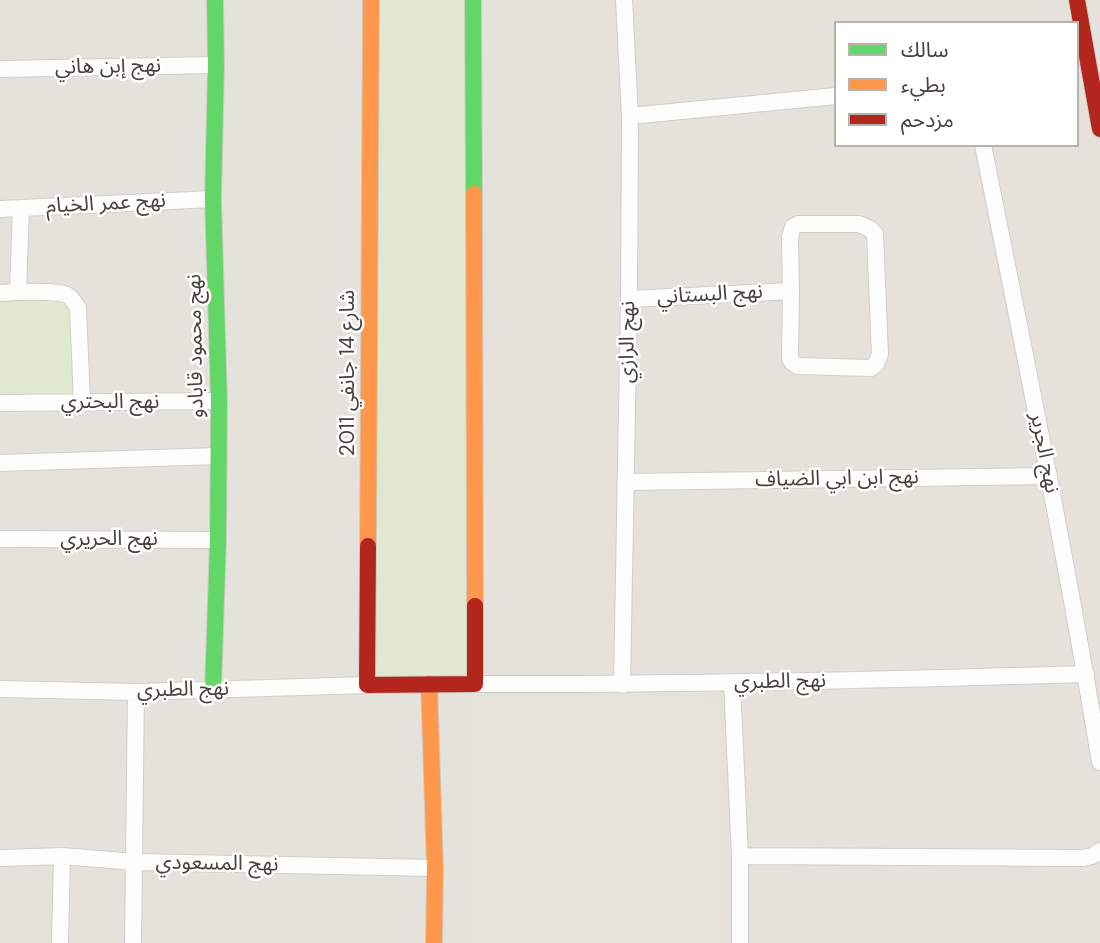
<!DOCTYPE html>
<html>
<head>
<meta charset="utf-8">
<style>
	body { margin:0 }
	#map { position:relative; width:1100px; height:943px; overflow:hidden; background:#f2f0ed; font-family:"DM Sans","Noto Sans Arabic",sans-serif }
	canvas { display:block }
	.legend { position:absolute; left:834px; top:21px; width:245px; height:126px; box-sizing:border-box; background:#fff; border:2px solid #b5b3b0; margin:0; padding:9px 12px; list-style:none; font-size:21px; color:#47423a }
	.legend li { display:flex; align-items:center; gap:14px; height:35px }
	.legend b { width:35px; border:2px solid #b5b3b0 }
</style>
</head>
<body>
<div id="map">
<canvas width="1100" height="943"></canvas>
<ul class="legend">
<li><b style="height:9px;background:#63d668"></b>سالك</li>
<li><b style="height:9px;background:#ff974d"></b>بطيء</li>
<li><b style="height:9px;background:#b3261e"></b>مزدحم</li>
</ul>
</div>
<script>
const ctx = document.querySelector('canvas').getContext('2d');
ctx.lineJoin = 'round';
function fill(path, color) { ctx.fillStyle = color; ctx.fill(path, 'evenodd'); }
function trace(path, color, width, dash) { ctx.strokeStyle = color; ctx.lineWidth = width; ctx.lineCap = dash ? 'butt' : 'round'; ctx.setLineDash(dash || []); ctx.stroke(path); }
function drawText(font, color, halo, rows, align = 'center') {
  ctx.font = font + ' "DM Sans","Noto Sans Arabic",sans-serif'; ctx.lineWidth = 5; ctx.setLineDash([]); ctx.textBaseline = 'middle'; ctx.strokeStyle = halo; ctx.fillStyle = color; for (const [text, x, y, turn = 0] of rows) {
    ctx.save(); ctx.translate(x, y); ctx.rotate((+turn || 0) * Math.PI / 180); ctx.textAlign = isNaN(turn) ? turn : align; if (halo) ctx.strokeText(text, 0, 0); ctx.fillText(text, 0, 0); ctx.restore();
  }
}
const residential = new Path2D(`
	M0 0H1100V943H0ZM836 23H1077V145H836Z`);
const education = new Path2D(`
	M473 697 699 699 718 708 721 943H469Z`);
const green = new Path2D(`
	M372 0H473L466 679 370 686Z
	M72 287 75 402 0 404V288Z`);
const street = new Path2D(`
	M0 69 216 65
	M630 116 836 96
	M983 145C1024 350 1066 555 1100 762
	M0 209 213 199
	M798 224H859L870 229 875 234 880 354 876 364 871 368 798 366 792 362 790 358 791 291 790 237 793 227Z
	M18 291 21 208
	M0 293C13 292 56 290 67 295 72 298 75 303 78 308L82 402
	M629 299 791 291
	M0 403 219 401
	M0 463 218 456
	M625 482 1049 476
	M0 539 218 540
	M732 683 740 856V943
	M475 684C679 685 882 680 1086 674
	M622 685 629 299 630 116 624 0
	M0 689 136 692 367 685
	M740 856 1083 858 1092 856 1100 851
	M0 858 62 856 135 862 435 868
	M60 943 62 856
	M133 943 136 692`);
const fast = new Path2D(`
	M473 0 474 194
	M213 690 218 540 219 401 213 199 216 65 215 0`);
const slow = new Path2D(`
	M474 194 475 606
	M368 546 371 0
	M429 684 435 868 434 943`);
const jam = new Path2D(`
	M1077 0 1100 129
	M368 546 367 685 475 684V606`);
const streetNames = [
	["نهج إبن هاني",108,67,-1],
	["نهج عمر الخيام",106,204,-3],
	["نهج البستاني",710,295,-3],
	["نهج الرازي",628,342,-89],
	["نهج محمود قابادو",196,346,-91],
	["شارع 14 جانفي 2011",348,373,-90],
	["نهج البحتري",110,402],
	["نهج الجرير",1044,453,79],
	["نهج ابن ابي الضياف",837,479,-1],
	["نهج الحريري",109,539],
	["نهج الطبري",780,682,-1],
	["نهج الطبري",183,690,-1],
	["نهج المسعودي",217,864,1]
];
fill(residential, '#e5e2dc');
fill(education, '#e7e3da');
fill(green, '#e0e9d0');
trace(street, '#d0cecb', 18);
trace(fast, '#d0cdc5', 18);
trace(slow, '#d0cdc5', 18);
trace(jam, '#d0cdc5', 18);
trace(street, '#fdfdfc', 16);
trace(fast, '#63d668', 16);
trace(slow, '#ff974d', 16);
trace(jam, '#b3261e', 16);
drawText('21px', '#47423a', '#fff', streetNames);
</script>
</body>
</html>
